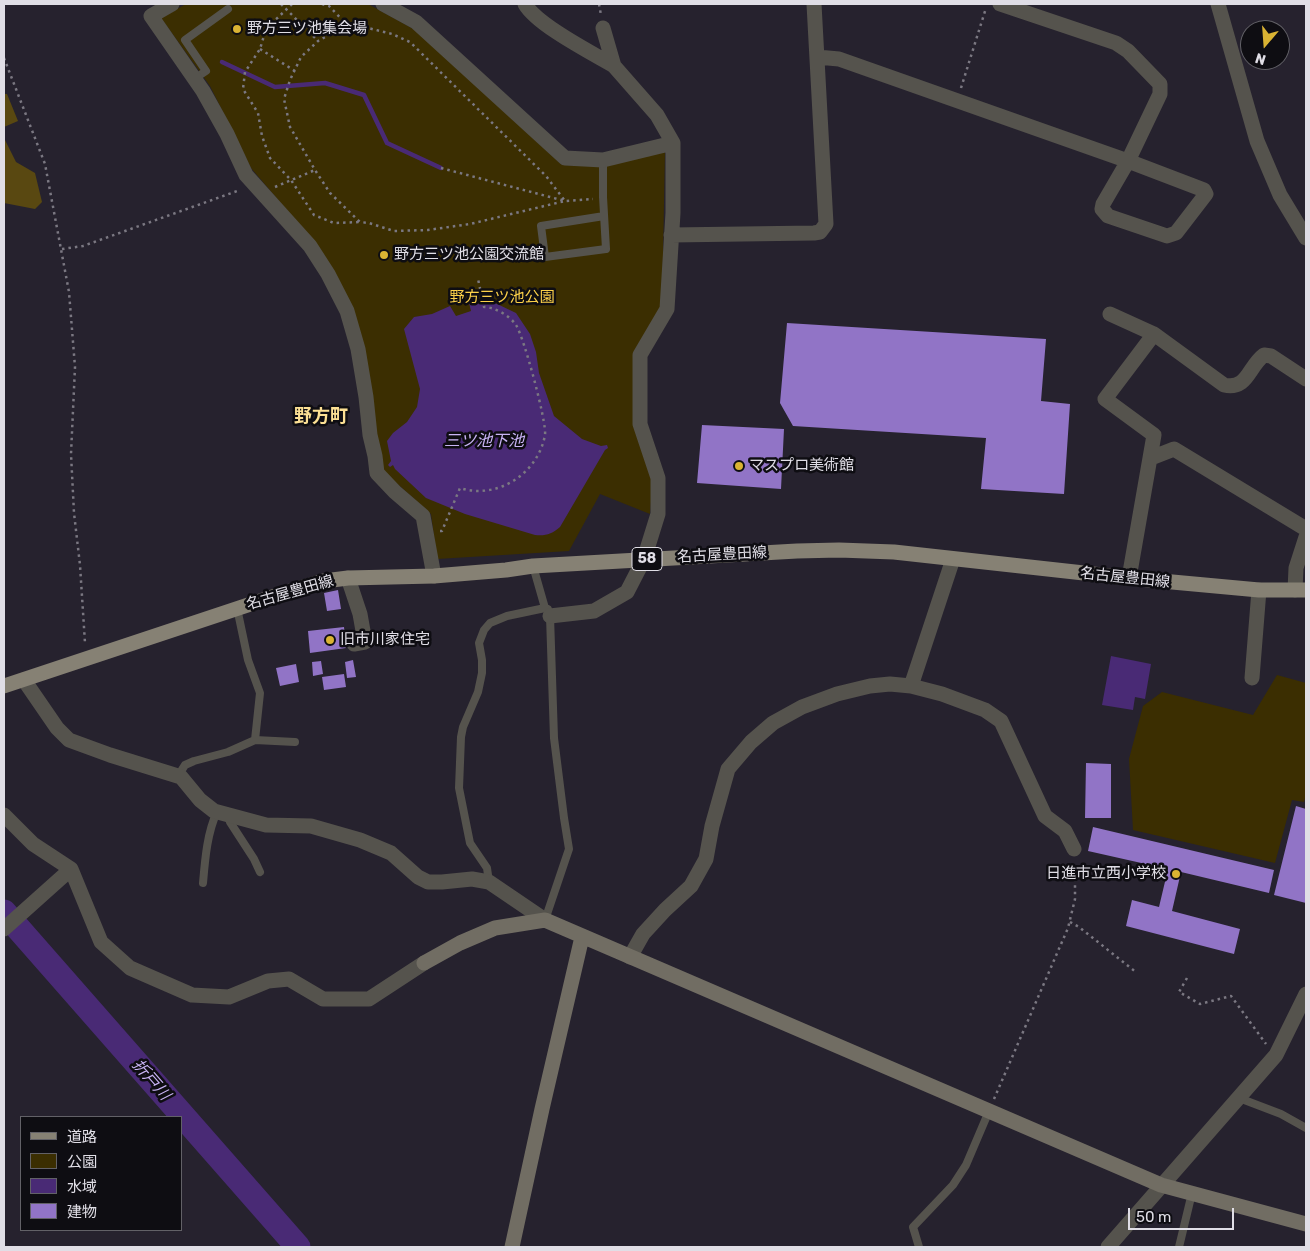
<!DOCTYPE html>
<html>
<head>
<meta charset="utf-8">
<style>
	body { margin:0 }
	#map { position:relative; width:1310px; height:1251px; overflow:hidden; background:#26222e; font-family:Rubik,"Noto Sans JP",sans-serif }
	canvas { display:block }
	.frame { position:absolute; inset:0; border:5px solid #e0dee6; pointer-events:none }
	.legend { position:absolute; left:20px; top:1116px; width:162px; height:115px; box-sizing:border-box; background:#0e0d12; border:1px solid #626167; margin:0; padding:6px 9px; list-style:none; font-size:15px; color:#e0dee6 }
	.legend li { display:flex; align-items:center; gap:10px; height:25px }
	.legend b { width:25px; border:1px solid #626167 }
	.north { position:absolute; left:1240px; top:20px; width:50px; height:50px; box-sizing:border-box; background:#0e0d12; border:1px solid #626167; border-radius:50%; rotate:198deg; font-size:14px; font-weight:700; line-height:20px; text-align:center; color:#e0dee6 }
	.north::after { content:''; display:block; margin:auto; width:18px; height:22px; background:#dab333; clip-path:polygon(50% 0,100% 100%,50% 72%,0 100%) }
	.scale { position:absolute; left:1128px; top:1208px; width:106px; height:22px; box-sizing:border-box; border:2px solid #e0dee6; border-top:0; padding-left:6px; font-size:15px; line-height:18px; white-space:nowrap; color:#e0dee6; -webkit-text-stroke:4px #0e0d12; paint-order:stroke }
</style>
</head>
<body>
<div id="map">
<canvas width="1310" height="1251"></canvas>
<div class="frame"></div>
<ul class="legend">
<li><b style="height:6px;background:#868174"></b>道路</li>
<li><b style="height:14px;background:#3b2e01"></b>公園</li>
<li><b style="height:14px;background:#492a75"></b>水域</li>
<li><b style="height:14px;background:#9174c6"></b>建物</li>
</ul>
<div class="north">N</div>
<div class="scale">50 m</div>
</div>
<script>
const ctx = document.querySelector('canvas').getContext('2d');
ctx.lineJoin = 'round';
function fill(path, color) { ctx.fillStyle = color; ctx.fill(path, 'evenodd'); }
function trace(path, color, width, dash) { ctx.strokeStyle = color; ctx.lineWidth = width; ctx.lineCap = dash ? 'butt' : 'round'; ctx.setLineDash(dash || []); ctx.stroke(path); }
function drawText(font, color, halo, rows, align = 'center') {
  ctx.font = font + ' Rubik,"Noto Sans JP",sans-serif'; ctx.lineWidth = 5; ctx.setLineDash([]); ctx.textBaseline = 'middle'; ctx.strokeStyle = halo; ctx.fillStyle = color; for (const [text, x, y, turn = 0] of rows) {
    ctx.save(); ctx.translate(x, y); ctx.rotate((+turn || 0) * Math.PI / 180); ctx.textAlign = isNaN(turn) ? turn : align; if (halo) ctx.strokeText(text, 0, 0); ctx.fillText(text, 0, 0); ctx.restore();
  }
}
const green = new Path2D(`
	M186 4H368L417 31 562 165 607 166 665 151 662 307 636 355 653 477 650 514 600 494 569 551 437 559 431 514 382 470 364 346 313 241 251 168 210 86 161 18Z
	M1277 675 1306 683V794L1304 802 1292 800 1275 863 1133 830 1129 759 1143 706 1162 692 1253 715Z`);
const forest = new Path2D(`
	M4 94H7L18 121 4 127Z
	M4 138 16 162 35 173 42 202 35 209 4 203Z`);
const water = new Path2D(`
	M493 302 516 313 530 334 536 352 539 373 554 416 582 439 601 446 607 445 608 448 605 450 560 527C552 534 546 536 535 535L465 514 426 498 395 469 393 465 390 467 388 465 391 461 387 441 393 433 407 422 417 407 420 389 404 329 414 317 432 314 450 306 456 316 471 311 469 303Z
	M1111 656 1151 664 1145 699 1135 697 1133 710 1102 705Z`);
const stream = new Path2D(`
	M222 62 275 87 325 83 364 95 387 143 441 168`);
const river = new Path2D(`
	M4 912 298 1247`);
const building = new Path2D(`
	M787 323 1046 339 1041 401 1070 404 1064 494 981 489 986 438 793 426 780 403Z
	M702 425 784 429 781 489 697 483Z
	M338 590 341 609 327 611 324 593Z
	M344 627 346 648 310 653 308 631Z
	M353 660 356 677 347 678 345 662Z
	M321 661 323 674 313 676 312 662Z
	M296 664 299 682 280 686 276 668Z
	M344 674 346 687 324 690 322 677Z
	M1086 763 1111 764V818H1085Z
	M1296 806 1306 809V903L1274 895Z
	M1093 827 1274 870 1269 893 1181 872 1172 911 1240 929 1234 954 1126 926 1132 900 1159 907 1168 869 1088 851Z`);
const path = new Path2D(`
	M281 4 318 41
	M292 4 266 29 260 49 245 72 243 89 258 113 262 136 270 158 291 180 314 215 334 223 360 222
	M322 4 329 6 351 29
	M599 4 601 15
	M364 27 392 34 410 42 546 176 565 201 470 224 428 230 394 231 369 223 360 222 330 193 315 170 290 127 284 99 290 80 301 57 318 41 338 30Z
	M260 49 295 71
	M4 58 45 164 69 292 75 367 71 454 74 513 80 565 85 643
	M961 88 986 8
	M441 168 565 201 593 199
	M275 187 315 170
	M62 249 83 246 240 190
	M440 531H442L460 488C497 500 538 474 545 435 547 423 524 337 516 325 510 316 495 307 484 307L478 279
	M1070 922 1079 927 1137 973
	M1187 978 1179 992 1200 1004 1231 996 1266 1044
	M994 1099 1068 928 1075 899V863`);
const lane = new Path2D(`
	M194 79 206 71 185 40 228 9
	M603 160V197L606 249 545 257 541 226 604 216
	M533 566 545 608 548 609 550 616 554 738 564 818 569 849 545 920
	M237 608 248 660 260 693 255 740
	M178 776 185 765 194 761 228 752 255 740 295 742
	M228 816 230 822 254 859 260 872
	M489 882 487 868 470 843 459 788 461 737 463 727 478 692 482 673V660L479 643 484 630 490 623 507 616 545 608
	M203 883C205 860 207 833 217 812
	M1239 1098 1281 1114 1306 1128
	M919 1247 913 1227 953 1185 966 1165 989 1111
	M1179 1247 1192 1193`);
const street = new Path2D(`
	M172 4 151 16 203 91 227 134 246 175 310 246 328 274 347 311 358 349 366 397 370 435 375 456 377 473 395 492 423 516 434 576
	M383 4 416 22 565 158 603 160 673 143
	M525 4C537 25 592 53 614 66
	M1218 4 1257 141 1280 195 1306 238
	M817 57 839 59 1128 161 1204 190 1206 194 1176 233 1167 236 1108 216 1102 209 1103 204 1128 161 1160 94V84L1128 51 1116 43 1000 4
	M671 235 814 233 820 232 826 224 814 4
	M1110 314 1154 334
	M1151 458 1174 449 1306 529
	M348 578 360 614 365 642 354 644
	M1129 578 1154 435 1105 399 1154 334 1224 385C1248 390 1248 367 1264 355L1271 356 1306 379
	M1295 590 1296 568 1306 537
	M550 616 594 611 627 592 644 559 658 514V478L640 424V355L667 309 673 213V143L657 115 614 66 603 28
	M1252 678 1259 590
	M24 680 57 728 69 740 110 755 181 777 200 800 214 811 266 825 311 826 360 840 391 853 418 877 428 882H442L472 879 489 882 545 920
	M911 686 953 559
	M4 815 33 844 71 869 101 942 130 968 192 995 229 997 268 981 289 979 323 999H369L424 963
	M4 929 71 869
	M630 957 643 934 665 910 691 886 706 859 712 826 728 769 751 742 773 723 802 707 837 694 870 686 890 684 911 686 942 694 985 710 1001 721 1045 816 1065 831 1074 849
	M1108 1247 1276 1055 1306 994`);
const secondary = new Path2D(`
	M424 963 460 943 495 928 545 920 1161 1185 1306 1224
	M512 1247 542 1109 582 937`);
const primary = new Path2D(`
	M4 686 284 593 324 581 348 578 434 576 506 570 533 566 797 551 839 550 894 552 1129 578 1259 590H1306`);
const markers = [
	[237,29,5,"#dab333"],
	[384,255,5,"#dab333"],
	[739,466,5,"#dab333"],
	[330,640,5,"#dab333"],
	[1176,874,5,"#dab333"]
];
const shields = [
	[647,559,30]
];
const shieldNames = [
	["58",647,559]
];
const poiNames = [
	["野方三ツ池集会場",247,29],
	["野方三ツ池公園交流館",394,255],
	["マスプロ美術館",749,466],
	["旧市川家住宅",340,640],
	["日進市立西小学校",1166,874,"right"]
];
const parkNames = [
	["野方三ツ池公園",502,298]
];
const streetNames = [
	["名古屋豊田線",722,555,-3],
	["名古屋豊田線",1125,578,6],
	["名古屋豊田線",290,593,-16]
];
const waterNames = [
	["三ツ池下池",484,441],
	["折戸川",151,1080,49]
];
const quarterNames = [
	["野方町",321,417]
];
fill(green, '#3b2e01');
fill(forest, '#594811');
fill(water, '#492a75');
trace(stream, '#492a75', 4.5);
trace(river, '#492a75', 25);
fill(building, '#9174c6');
trace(path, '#7b7882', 2.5, [2.5, 4]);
trace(lane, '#55534d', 8);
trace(street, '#55534d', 15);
trace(secondary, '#716d63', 15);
trace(primary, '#868174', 15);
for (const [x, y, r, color] of markers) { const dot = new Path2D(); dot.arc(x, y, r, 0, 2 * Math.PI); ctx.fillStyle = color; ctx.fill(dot); trace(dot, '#0e0d12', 2); }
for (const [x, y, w] of shields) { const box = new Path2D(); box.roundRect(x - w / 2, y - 11.5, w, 23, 4); ctx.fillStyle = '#0e0d12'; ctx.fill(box); trace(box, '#e0dee6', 1); }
drawText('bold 14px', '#e0dee6', null, shieldNames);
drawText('15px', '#e0dee6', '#0e0d12', poiNames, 'left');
drawText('15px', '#fbd049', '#0e0d12', parkNames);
drawText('15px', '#e0dee6', '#0e0d12', streetNames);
drawText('italic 16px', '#c8b3f4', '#0e0d12', waterNames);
drawText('bold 18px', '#fce094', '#0e0d12', quarterNames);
</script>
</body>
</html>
